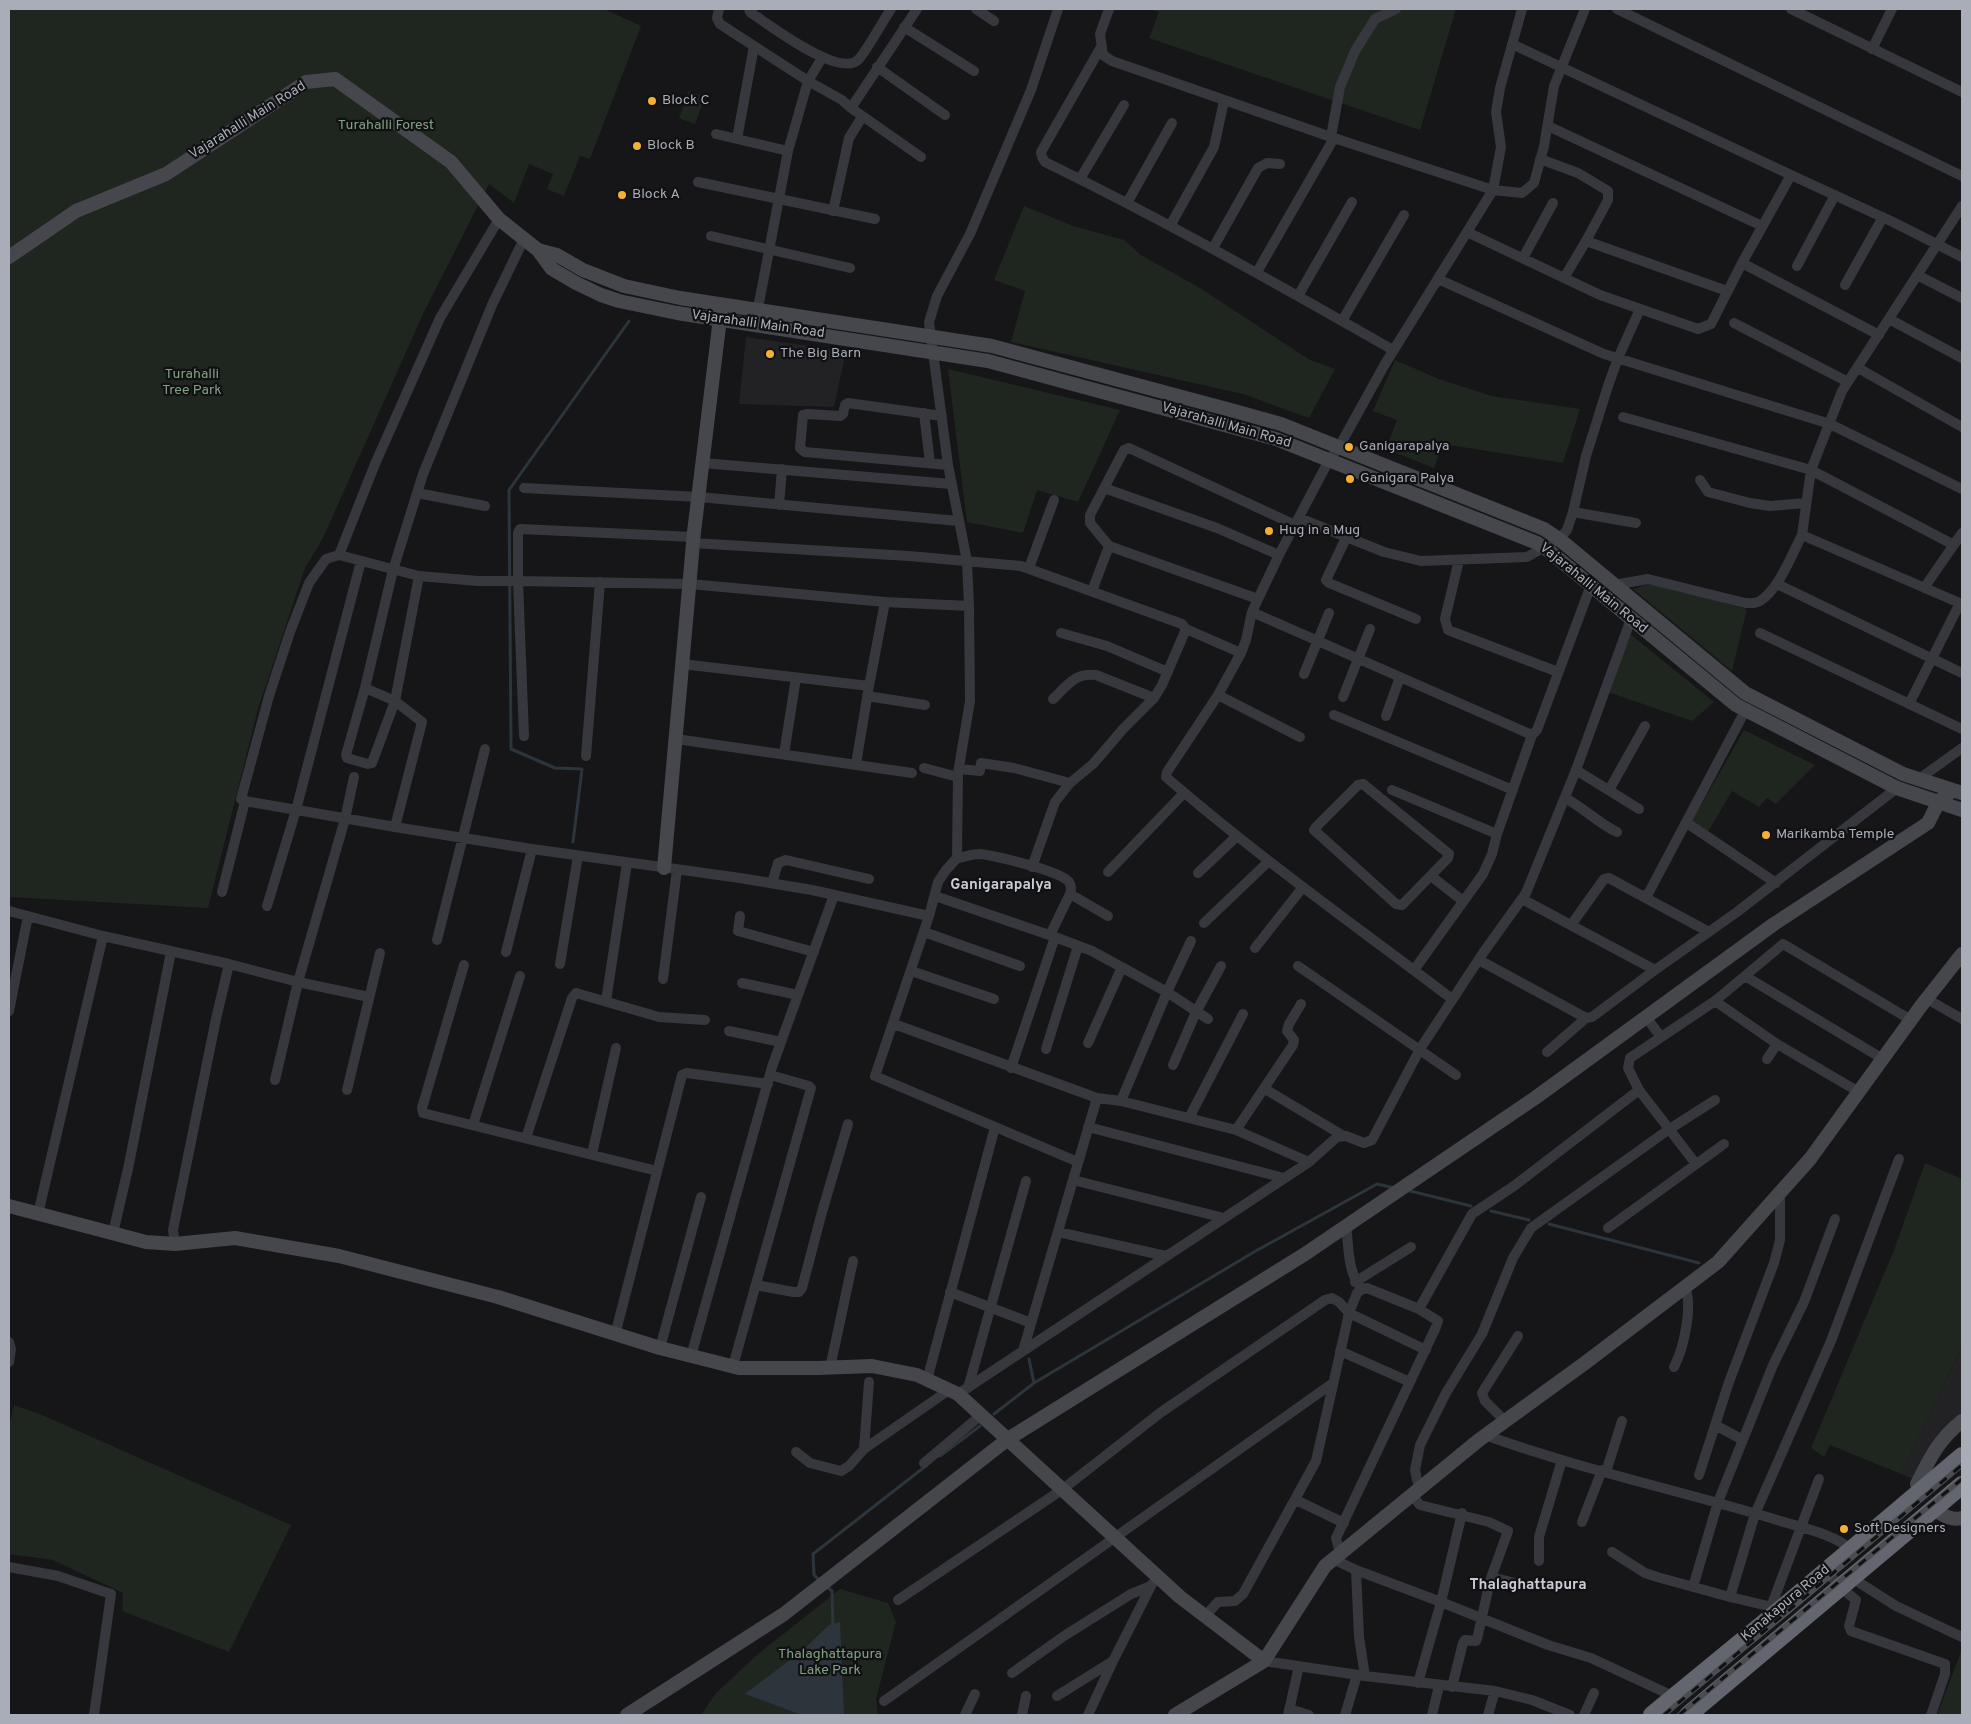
<!DOCTYPE html>
<html>
<head>
<meta charset="utf-8">
<style>
	body { margin:0 }
	#map { position:relative; width:1971px; height:1724px; overflow:hidden; background:#161618; font-family:Overpass,sans-serif }
	canvas { display:block }
	.frame { position:absolute; inset:0; border:10px solid #a8adb8; pointer-events:none }
</style>
</head>
<body>
<div id="map">
<canvas width="1971" height="1724"></canvas>
<div class="frame"></div>
</div>
<script>
const ctx = document.querySelector('canvas').getContext('2d');
ctx.lineJoin = 'round';
function fill(path, color) { ctx.fillStyle = color; ctx.fill(path, 'evenodd'); }
function trace(path, color, width, dash) { ctx.strokeStyle = color; ctx.lineWidth = width; ctx.lineCap = dash ? 'butt' : 'round'; ctx.setLineDash(dash || []); ctx.stroke(path); }
function drawText(font, color, halo, rows, align = 'center') {
  ctx.font = font + ' Overpass,sans-serif'; ctx.lineWidth = 4.5; ctx.setLineDash([]); ctx.textBaseline = 'middle'; ctx.strokeStyle = halo; ctx.fillStyle = color; for (const [text, x, y, turn = 0] of rows) {
    ctx.save(); ctx.translate(x, y); ctx.rotate((+turn || 0) * Math.PI / 180); ctx.textAlign = isNaN(turn) ? turn : align; if (halo) ctx.strokeText(text, 0, 0); ctx.fillText(text, 0, 0); ctx.restore();
  }
}
const built = new Path2D(`
	M746 337 846 351 834 407 739 404Z
	M1962 1347V1416L1935 1438 1913 1479 1901 1474Z`);
const green = new Path2D(`
	M9 9H604L641 26 590 159 580 156 564 196 547 189 553 174 529 164 514 203 489 184 424 312 322 540 305 568 258 709 208 908 9 897Z
	M1149 9H1456L1420 130 1149 38 1159 12Z
	M689 91 705 97 695 124 679 118Z
	M1024 206 1073 226 1124 240 1141 255 1200 288 1310 360 1335 369 1309 418 1243 394 1011 342 1025 291 994 280Z
	M1395 360 1439 379 1492 396 1580 409 1563 463 1443 444 1434 468 1386 449 1397 420 1373 411Z
	M948 369 1120 410 1078 502 1037 490 1023 533 967 522Z
	M1652 583 1747 609 1732 671 1633 589Z
	M1630 634 1714 702 1692 721 1608 692Z
	M1744 730 1815 765 1776 804 1767 798 1759 807 1732 791 1708 832 1692 821Z
	M1925 1163 1962 1179V1347L1901 1474 1830 1445 1824 1457 1811 1448 1894 1250Z
	M14 1405 42 1415 291 1525 229 1652 122 1611 123 1593 53 1560 9 1554V1427Z
	M840 1589 888 1603 896 1622 876 1699 878 1715H701L716 1693 758 1654Z
	M1962 1649V1715H1937Z`);
const water = new Path2D(`
	M840 1622 844 1715H802L745 1694 803 1650 829 1625Z`);
const stream = new Path2D(`
	M573 842 582 769 555 768 511 749 509 490 629 321
	M1406 1190 1471 1206
	M1491 1211 1529 1220
	M1549 1224 1699 1263
	M1029 1359 1034 1383
	M994 1414 1034 1383 1254 1252 1377 1184 1395 1188
	M940 1456 980 1426
	M820 1581 814 1575 813 1554 927 1465
	M826 1586 832 1591 833 1628`);
const street = new Path2D(`
	M719 9 717 18 720 24 808 81 842 100 851 108 917 9
	M749 9 750 12C768 24 838 78 858 60 866 52 883 21 891 9
	M976 9 994 21
	M1058 9 1031 90 970 234 937 296 929 322 948 465 967 561 969 606 970 701 958 773 957 858 946 870 938 882 929 916 875 1076 1078 1162
	M1109 9 1100 34 1103 55 1112 61 1331 137 1493 190 1385 364 1339 447 1329 460 1279 555 1258 599 1252 612 1246 640 1241 653 1218 695 1167 772 1166 777C1257 856 1356 926 1452 999
	M1522 9 1500 88 1496 112 1501 147 1493 190 1522 193 1534 183 1544 146 1554 86 1585 9
	M1617 9 1962 176
	M1791 9 1962 92
	M904 27 974 71
	M1512 44 1791 175
	M1101 47 1041 152 1042 157 1045 162C1164 220 1279 285 1393 350
	M1872 49 1892 9
	M877 67 945 115
	M851 108 921 157
	M1548 126 1762 226
	M716 134 788 151
	M1331 137 1340 87 1355 51 1375 19 1396 9
	M737 139 754 46
	M1540 159 1578 173 1608 191V200L1586 241
	M1080 179 1124 105
	M698 182 875 219
	M1127 203 1172 123
	M1962 206 1842 391 1811 470 1802 535 1962 604
	M833 211 849 138 862 117
	M1170 226 1214 147 1224 101
	M1467 232 1600 295 1698 329 1711 324 1742 263 1791 175 1893 222 1962 257
	M711 236 850 268
	M1213 248 1258 168 1267 163 1280 164
	M1523 258 1553 203
	M1742 263 1879 335
	M1797 266 1835 195
	M1257 272 1334 138
	M1917 275 1962 298
	M1564 278 1586 241 1727 291
	M1438 279 1604 354 1830 424 1962 489
	M1845 285 1883 217
	M1298 296 1352 202
	M1889 319 1962 358
	M1342 321 1404 215
	M1734 323 1848 382
	M755 324 788 151 808 81 822 58
	M1858 368 1962 427
	M924 413 930 463
	M942 416 848 403 845 405 843 414 840 416 808 414 803 415 800 448 805 452 948 465
	M1623 417 1811 470 1954 545
	M703 463 951 484
	M1700 480 1708 492 1750 503 1770 506 1806 503
	M524 488 699 497 958 521
	M1104 488 1217 528 1279 555
	M417 493 485 506
	M779 505 782 469
	M1573 512 1636 523
	M1299 518 1384 552 1421 561 1527 557 1559 539 1567 530 1573 512 1586 456 1608 386 1618 358 1640 309
	M1346 538 1326 580 1329 583 1416 619
	M693 543 909 556 1021 566 1182 624 1186 629 1162 685 1154 698 1123 729 1093 764 1070 783 1055 802 1032 867
	M1109 546 1258 599
	M339 555 419 576 395 701 422 722 395 827
	M1459 560 1445 619 1448 630 1558 672
	M1029 568 1054 500
	M419 576 478 581H518L524 736
	M1777 584 1962 673
	M1614 585 1648 579 1745 603C1750 603 1756 604 1760 601 1779 589 1792 554 1802 535
	M1924 588 1962 533
	M1092 591 1109 546 1090 523V515L1124 450 1129 448 1295 525
	M885 602 969 606
	M1252 612 1532 735 1537 730 1591 585
	M1186 629 1241 653
	M1061 633 1107 646 1168 672
	M1760 633 1962 729
	M682 664 869 686 885 602 690 584 518 581V533L520 529 694 537
	M1304 674 1329 613
	M365 688 395 701 372 763 368 764 347 758 346 755 365 688 393 570 423 474 492 305 524 239
	M1218 695 1300 737
	M867 696 925 705
	M1343 697 1370 629
	M1053 699C1068 685 1074 673 1096 675L1154 698
	M1909 704 1960 603
	M1334 715 1513 790
	M1386 716 1400 677
	M676 739 912 773
	M784 754 796 678
	M586 756 600 582
	M856 764 869 686
	M924 768 958 777
	M959 769 980 771 981 763 1014 768 1070 783
	M1576 770 1639 809
	M1919 779 1962 748
	M1363 784 1449 854 1448 858 1402 905 1396 904 1314 830 1316 827 1358 785Z
	M1392 790 1497 834 1532 735
	M1609 790 1645 726
	M1565 798C1584 808 1598 823 1617 832
	M245 801 395 827 532 849 740 878 812 890 929 916
	M1687 823 1776 883
	M957 858C964 857 973 854 980 854 996 856 1061 871 1069 882 1072 886 1071 890 1070 894L1050 935
	M1108 872 1184 793
	M1198 873 1237 836
	M1431 876 1463 901
	M772 883 778 863 786 860 869 879
	M222 892 245 801 241 799 269 696 290 632 309 583 326 559 339 555 375 464 440 318 499 219
	M1070 894 1108 916
	M935 896 1055 937 1011 1068
	M1642 896 1709 932
	M1522 899 1655 970
	M267 906 296 810 361 561
	M9 911 103 936 229 964 298 982 345 819 354 777
	M740 916 738 931 814 952
	M1204 923 1269 861
	M1571 925 1604 879 1609 878 1642 896 1648 894 1745 711
	M924 932 1020 966
	M1055 937 1092 951 1167 992 1208 1019
	M437 940 485 749
	M1255 948 1303 887
	M506 952 532 849
	M1479 960 1586 1018 1592 1017 1655 970 1737 912 1897 788
	M560 964 578 856
	M464 965 422 1108 423 1113 657 1171
	M1298 966 1456 1075
	M1414 970 1483 874 1492 854 1497 834
	M911 971 994 999
	M1745 976 1883 1059
	M663 979 677 870
	M742 983 798 995
	M1927 999 1962 1019
	M606 1001 627 863
	M1715 1001 1777 1044 1859 1092
	M9 1011 28 916
	M1646 1017 1661 1037
	M894 1024 1097 1098 1121 1101 1236 1130 1309 1162
	M729 1031 781 1042
	M1088 1043 1122 967
	M1046 1049 1078 946
	M1547 1052 1586 1018
	M1767 1059 1777 1044
	M1173 1065 1196 1012 1221 966
	M275 1080 298 982 369 997
	M1265 1089 1342 1135
	M347 1090 380 953
	M1639 1090 1628 1068 1630 1058 1715 1001 1783 944 1911 1020
	M1121 1101 1167 992 1191 941
	M1189 1118 1243 1014
	M473 1125 520 976
	M1088 1127 1284 1178
	M1236 1130 1293 1045 1294 1040 1287 1031 1289 1024 1301 1004
	M526 1138 572 998 576 993 659 1017 705 1020
	M592 1154 616 1048
	M1073 1180 1224 1218
	M38 1214 103 936
	M1608 1228 1724 1144
	M1058 1232 1166 1256
	M113 1233 128 1169 171 952
	M175 1244 173 1230 216 1019 229 964
	M1355 1282 1411 1247
	M756 1285 793 1292H799L802 1288 822 1212 848 1124
	M950 1292 1031 1323
	M1419 1309 1472 1214 1514 1186 1639 1090 1696 1164
	M615 1335 682 1075 687 1073 768 1084
	M9 1342 11 1349 9 1362
	M660 1348 701 1197
	M1023 1351 1097 1098
	M1340 1351 1410 1382
	M691 1356 772 1067 834 895
	M733 1366 811 1088 809 1086 770 1075
	M1674 1367C1684 1348 1693 1306 1685 1287
	M830 1368 853 1261
	M927 1380 995 1127
	M968 1388 1026 1181
	M958 1394 1309 1162 1337 1137 1346 1136 1364 1143 1372 1140 1420 1049 1483 953 1526 893 1576 770 1631 619
	M1505 1421 1485 1401 1482 1393 1518 1336
	M1715 1425 1743 1440
	M1485 1435C1579 1469 1678 1490 1774 1519 1795 1526 1836 1534 1851 1550
	M864 1449 869 1382
	M796 1452 810 1463 841 1471 849 1466 864 1449 949 1390
	M924 1463 981 1415
	M1606 1472 1622 1421
	M1699 1475 1729 1382 1774 1263 1780 1240V1193
	M1419 1489 1415 1470 1420 1445 1446 1393 1482 1334 1513 1258 1531 1228 1668 1130 1715 1100
	M1412 1495 1420 1505 1489 1522 1508 1531 1491 1578
	M1296 1500 1344 1523
	M1582 1522 1602 1470
	M1612 1552 1645 1573 1657 1577 1730 1597 1781 1609
	M1340 1553 1336 1538 1436 1327 1438 1321 1419 1309 1367 1288 1362 1289C1347 1273 1349 1246 1346 1225
	M1333 1559 1356 1570 1441 1602 1548 1645 1591 1658 1675 1697
	M1539 1561V1537L1562 1460
	M9 1567 58 1576 111 1594 94 1715
	M1356 1570 1359 1637 1365 1676 1495 1691 1532 1700 1570 1715
	M1826 1570 1841 1588 1856 1600 1849 1626 1851 1631 1945 1664V1674L1931 1715
	M1852 1578 1896 1606 1962 1637
	M1693 1587 1718 1502 1773 1365 1804 1302 1835 1219
	M1730 1597 1755 1514 1831 1341 1899 1159
	M898 1600 1063 1489 1160 1413 1325 1300 1332 1298 1339 1302 1349 1313 1426 1350
	M1771 1607 1819 1479
	M1205 1616 1218 1602 1235 1601 1243 1594 1316 1461 1349 1313 1357 1293 1362 1289
	M1264 1661 1365 1676
	M1012 1673 1064 1636 1131 1594 1151 1586
	M1418 1683 1441 1602 1462 1513
	M1452 1687 1463 1643 1465 1640 1476 1641 1477 1639 1490 1581 1495 1578 1515 1583
	M1057 1696 1113 1661
	M884 1701 1333 1383
	M1289 1709 1309 1715
	M965 1715 975 1694
	M1022 1715 1026 1696
	M1088 1715 1113 1661 1152 1584
	M1288 1715 1299 1666
	M1345 1715 1357 1675
	M1432 1715 1439 1686
	M1488 1715 1495 1691
	M1584 1715 1594 1693`);
const secondary = new Path2D(`
	M538 250 557 255 583 270 624 286 680 298 992 346 1238 412 1281 424 1544 529 1559 539 1745 693 1903 774 1962 793
	M9 257 76 211 166 174 306 82 335 79 451 162 499 219 538 250 552 269 576 283 601 295 619 301 677 313 988 361 1276 439 1537 543 1549 551 1736 705 1897 788 1962 810
	M664 868 694 532 721 310
	M9 1206 146 1242 175 1244 235 1238 339 1256 498 1297 660 1348 739 1368H818L872 1366 917 1375 958 1394 1180 1597 1264 1661 1325 1566 1479 1440 1585 1363 1718 1262 1810 1159 1921 1006 1962 954
	M1920 1492 1917 1484C1930 1458 1939 1439 1962 1421
	M1933 1509C1943 1515 1951 1521 1962 1518
	M627 1715 784 1614 1008 1439 1305 1254 1535 1098 1774 924 1928 823 1939 801 1953 790
	M1175 1715 1264 1661`);
const highway = new Path2D(`
	M1652 1715 1781 1609 1962 1456
	M1688 1715 1962 1485`);
const rail = new Path2D(`
	M1664 1715 1962 1465
	M1679 1715 1962 1479`);
const markers = [
	[652,101,5,"#f2b134"],
	[637,146,5,"#f2b134"],
	[622,195,5,"#f2b134"],
	[770,354,5,"#f2b134"],
	[1349,447,5,"#f2b134"],
	[1350,479,5,"#f2b134"],
	[1269,531,5,"#f2b134"],
	[1766,835,5,"#f2b134"],
	[1844,1529,5,"#f2b134"]
];
const poiNames = [
	["Block C",662,101],
	["Block B",647,146],
	["Block A",632,195],
	["The Big Barn",780,354],
	["Ganigarapalya",1359,447],
	["Ganigara Palya",1360,479],
	["Hug in a Mug",1279,531],
	["Marikamba Temple",1776,835],
	["Soft Designers",1854,1529]
];
const streetNames = [
	["Vajarahalli Main Road",248,121,-32],
	["Vajarahalli Main Road",758,325,8],
	["Vajarahalli Main Road",1226,426,16],
	["Vajarahalli Main Road",1593,589,39],
	["Kanakapura Road",1786,1604,-40]
];
const parkNames = [
	["Turahalli Forest",386,126],
	["Turahalli",192,375],
	["Tree Park",192,391],
	["Thalaghattapura",830,1655],
	["Lake Park",830,1671]
];
const neighbourhoodNames = [
	["Ganigarapalya",1001,886],
	["Thalaghattapura",1528,1586]
];
fill(built, '#222225');
fill(green, '#1e261f');
fill(water, '#2c353c');
trace(stream, '#2c353c', 3);
trace(street, '#37383d', 10);
trace(secondary, '#45474d', 14);
trace(highway, '#63666e', 18);
trace(rail, '#4a4c52', 5);
trace(rail, '#111113', 3, [9]);
for (const [x, y, r, color] of markers) { const dot = new Path2D(); dot.arc(x, y, r, 0, 2 * Math.PI); ctx.fillStyle = color; ctx.fill(dot); trace(dot, '#111113', 2); }
drawText('14px', '#a8adb8', '#111113', poiNames, 'left');
drawText('14px', '#a8adb8', '#111113', streetNames);
drawText('14px', '#7fa381', '#111113', parkNames);
drawText('bold 15px', '#c9ccd4', '#111113', neighbourhoodNames);
</script>
</body>
</html>
